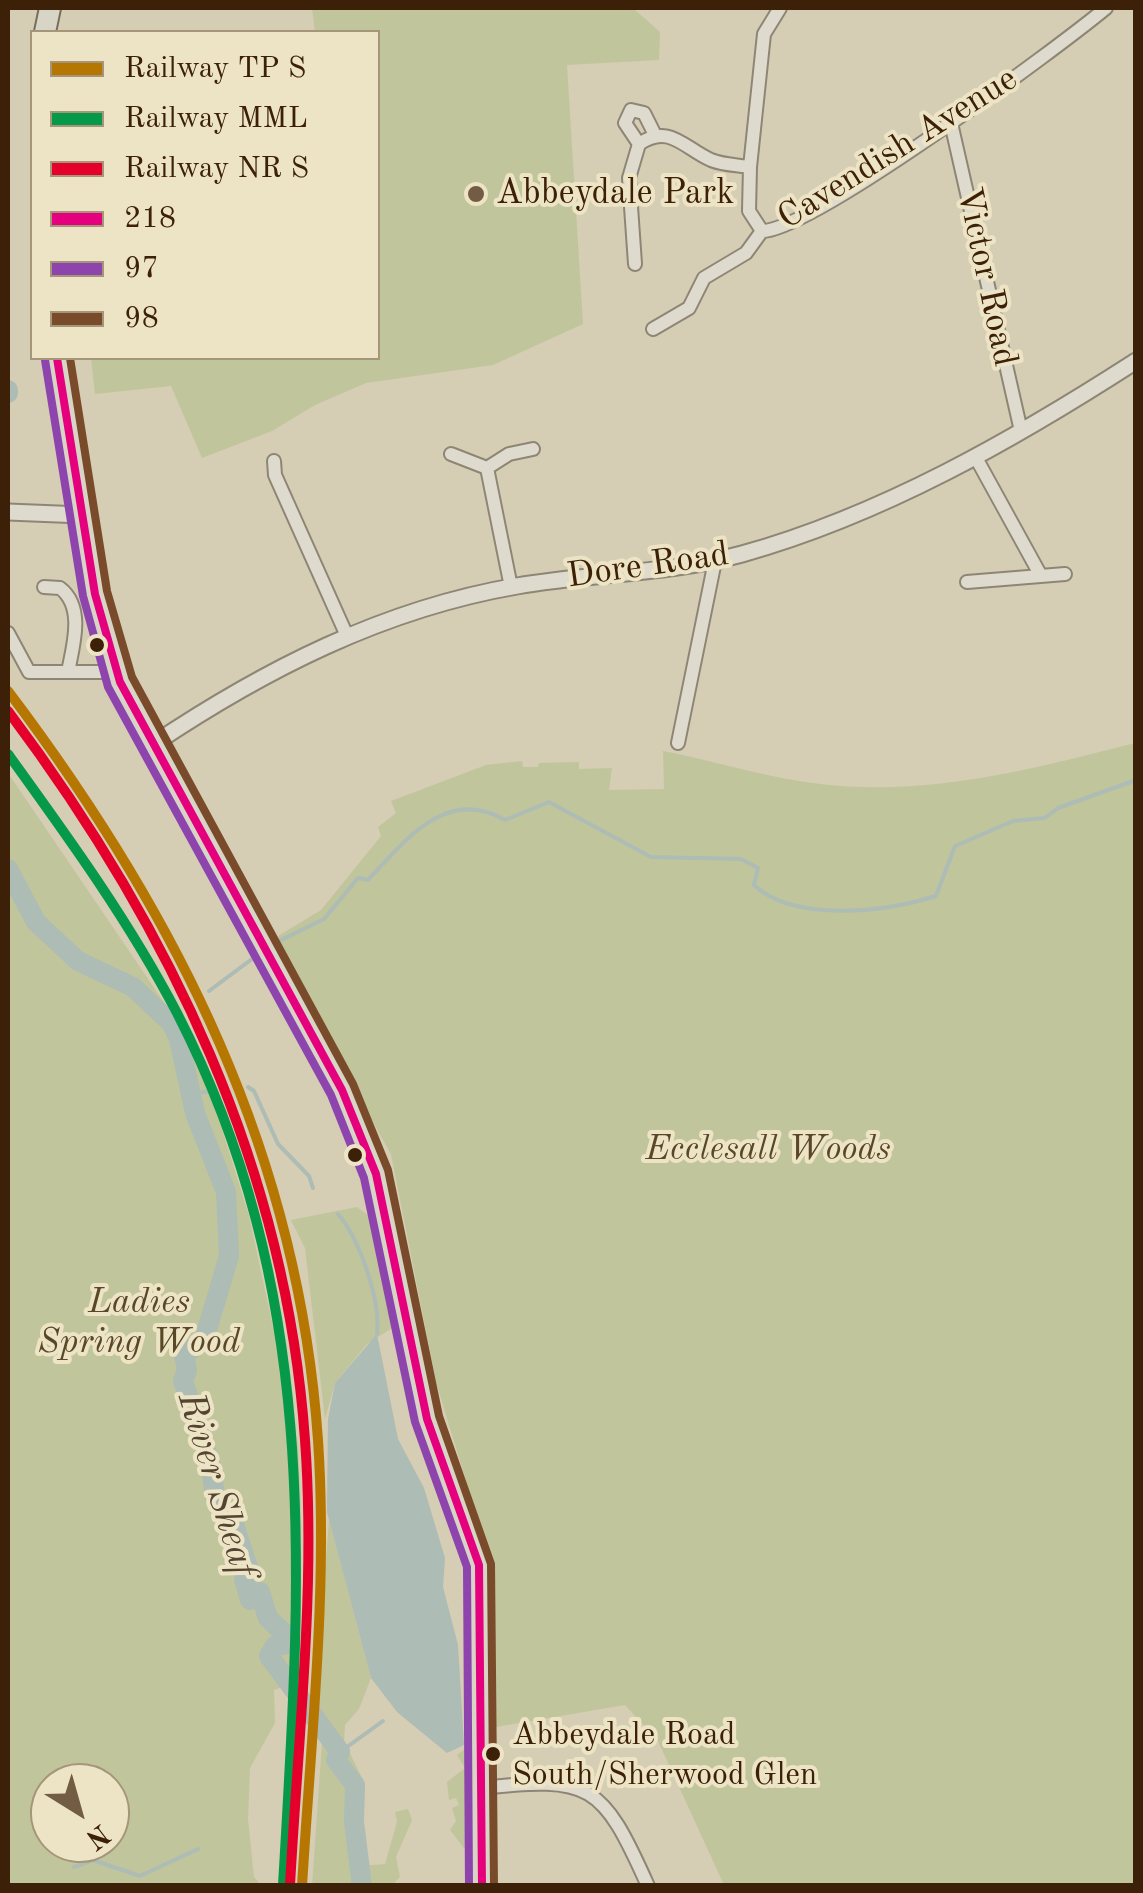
<!DOCTYPE html>
<html>
<head>
<meta charset="utf-8">
<style>
	body { margin:0 }
	#map { position:relative; width:1143px; height:1893px; overflow:hidden; background:#d5cdb4; font-family:"Old Standard TT",serif }
	canvas { display:block }
	.frame { position:absolute; inset:0; border:10px solid #3c2007; pointer-events:none }
	.legend { position:absolute; left:30px; top:30px; width:350px; height:330px; box-sizing:border-box; background:#ede4c5; border:2px solid #a69679; margin:0; padding:12px 18px; list-style:none; font-size:30px; color:#3c2007 }
	.legend li { display:flex; align-items:center; gap:20px; height:50px }
	.legend b { width:50px; border:2px solid #a69679 }
	.north { position:absolute; left:30px; top:1763px; width:100px; height:100px; box-sizing:border-box; background:#ede4c5; border:2px solid #a69679; border-radius:50%; rotate:143deg; font-size:28px; font-weight:700; line-height:40px; text-align:center; color:#3c2007 }
	.north::after { content:''; display:block; margin:auto; width:35px; height:45px; background:#725d44; clip-path:polygon(50% 0,100% 100%,50% 72%,0 100%) }
</style>
</head>
<body>
<div id="map">
<canvas width="1143" height="1893"></canvas>
<div class="frame"></div>
<ul class="legend">
<li><b style="height:12px;background:#b67702"></b>Railway TP S</li>
<li><b style="height:12px;background:#06994a"></b>Railway MML</li>
<li><b style="height:12px;background:#e4002b"></b>Railway NR S</li>
<li><b style="height:12px;background:#e5007d"></b>218</li>
<li><b style="height:12px;background:#8e44ad"></b>97</li>
<li><b style="height:12px;background:#7a4b2a"></b>98</li>
</ul>
<div class="north">N</div>
</div>
<script>
const ctx = document.querySelector('canvas').getContext('2d');
ctx.lineJoin = 'round';
function fill(path, color) { ctx.fillStyle = color; ctx.fill(path, 'evenodd'); }
function trace(path, color, width, dash) { ctx.strokeStyle = color; ctx.lineWidth = width; ctx.lineCap = dash ? 'butt' : 'round'; ctx.setLineDash(dash || []); ctx.stroke(path); }
function drawText(font, color, halo, rows, align = 'center') {
  ctx.font = font + ' "Old Standard TT",serif'; ctx.lineWidth = 8; ctx.setLineDash([]); ctx.textBaseline = 'middle'; ctx.strokeStyle = halo; ctx.fillStyle = color; for (const [text, x, y, turn = 0] of rows) {
    ctx.save(); ctx.translate(x, y); ctx.rotate((+turn || 0) * Math.PI / 180); ctx.textAlign = isNaN(turn) ? turn : align; if (halo) ctx.strokeText(text, 0, 0); ctx.fillText(text, 0, 0); ctx.restore();
  }
}
const green = new Path2D(`
	M312 8H633L660 32 659 60 567 65 583 324 493 365 366 383 315 405 272 431 202 458 171 386 95 394 91 358H378V32H315Z
	M1135 743V1885H724L658 1741 625 1705 490 1728 489 1556 436 1382 391 1154 270 941 321 910 381 836 378 827 396 813 391 801 486 765 522 761 523 767H538L539 763 579 762V769L612 768 609 790 664 789 663 751C715 761 767 778 820 784 927 797 1033 769 1135 743Z
	M8 773 176 1020 215 1107 249 1216 298 1443 301 1514 295 1682 274 1690 275 1723 250 1768 248 1819 254 1877 261 1885H8ZM50 1783H110V1843H50Z
	M357 1207 369 1216 392 1328 367 1344 335 1383 325 1419 305 1248 291 1220Z
	M329 1519 371 1678 359 1709 345 1725 344 1741 361 1776 354 1820 360 1866 385 1864 397 1822 395 1812 408 1809 412 1820 396 1857 400 1877 392 1885 312 1886 322 1743 314 1728Z
	M469 1746 472 1842 464 1848 450 1830 456 1821 452 1808 459 1805 456 1798 449 1800 447 1782 465 1768 457 1755Z`);
const water = new Path2D(`
	M377 1334 398 1439 424 1488 445 1558 443 1587 458 1645 464 1745 447 1753 397 1712 371 1678 327 1512 328 1419 335 1383Z`);
const stream = new Path2D(`
	M273 944 324 919 358 878 368 880C406 840 446 786 505 820L549 802 651 857 741 859 758 868 754 885C795 923 886 912 936 896L955 846 1013 821 1045 818 1058 808 1136 780
	M209 991 256 956
	M172 1024 180 1016
	M248 1087 254 1091 278 1144 309 1176 313 1188
	M194 1094 209 1091
	M338 1214C360 1240 381 1301 377 1334
	M340 1752 383 1721
	M74 1867 93 1860 140 1876 198 1849`);
const river = new Path2D(`
	M8 390V393
	M8 869 36 922 78 961 133 987 172 1024 179 1039 195 1113 226 1192 229 1256 204 1340 184 1355 187 1370 183 1381 211 1466 215 1497 233 1521 249 1571 244 1579 250 1600 260 1592 268 1618 287 1636 288 1644 275 1646 269 1656 340 1752 336 1760 355 1785 354 1822 362 1886`);
const minor = new Path2D(`
	M951 123 1021 431
	M639 144 625 123 631 110 644 113 655 135
	M762 231C810 232 1059 47 1106 8
	M762 231 749 211 750 167 764 34 780 8
	M635 264 629 178 639 144C669 123 684 148 711 160 723 165 737 165 750 167
	M653 329 689 308 704 278 746 253 762 231
	M451 454 487 468 509 454 533 449
	M975 456 1041 576
	M274 461 275 475 347 636
	M487 468 511 587
	M967 582 1065 574
	M44 587 60 588C85 607 73 646 68 672
	M8 633 29 672H117
	M678 743 715 561
	M480 1788C591 1776 602 1783 648 1886`);
const tertiary = new Path2D(`
	M8 512 82 515
	M152 745C264 670 383 609 517 586 592 573 669 574 742 554 882 515 1015 439 1136 361`);
const primary = new Path2D(`
	M45 32 50 8
	M57 358 95 594 120 682 342 1090 376 1174 427 1419 479 1565 482 1886`);
const bus1 = new Path2D(`
	M57 358 95 594 120 682 342 1090 376 1174 427 1419 479 1565 482 1886`);
const bus2 = new Path2D(`
	M45 360 83 596 108 687 331 1095 364 1178 415 1422 467 1567 469 1886`);
const bus3 = new Path2D(`
	M70 358 107 591 132 677 353 1084 388 1170 439 1416 491 1564 494 1886`);
const rail1 = new Path2D(`
	M8 691C178 916 298 1154 318 1440 328 1588 311 1738 302 1886`);
const rail2 = new Path2D(`
	M8 754C68 837 129 921 177 1013 323 1298 301 1578 283 1885`);
const rail3 = new Path2D(`
	M8 711C170 927 286 1168 305 1440 316 1588 298 1738 290 1885`);
const markers = [
	[476,194,10,"#725d44"],
	[97,645,9,"#3c2007"],
	[355,1155,9,"#3c2007"],
	[493,1754,9,"#3c2007"]
];
const busNames = [
	["Abbeydale Road",512,1736],
	["South/Sherwood Glen",512,1776]
];
const streetNames = [
	["Cavendish Avenue",898,149,-32],
	["Victor Road",986,277,78],
	["Dore Road",648,566,-8]
];
const poiNames = [
	["Abbeydale Park",496,194]
];
const parkNames = [
	["Ecclesall Woods",768,1150],
	["Ladies",139,1303],
	["Spring Wood",139,1343]
];
const waterNames = [
	["River Sheaf",216,1485,73]
];
fill(green, '#c1c59c');
fill(water, '#adbcb4');
trace(stream, '#adbcb4', 4);
trace(river, '#adbcb4', 20);
trace(minor, '#8e8675', 16);
trace(tertiary, '#8e8675', 19);
trace(primary, '#786e5e', 24);
trace(minor, '#dedbce', 12);
trace(tertiary, '#dedbce', 15);
trace(primary, '#d8d5c6', 20);
trace(bus1, '#e5007d', 8);
trace(bus2, '#8e44ad', 8);
trace(bus3, '#7a4b2a', 8);
trace(rail1, '#b67702', 10);
trace(rail2, '#06994a', 10);
trace(rail3, '#e4002b', 10);
for (const [x, y, r, color] of markers) { const dot = new Path2D(); dot.arc(x, y, r, 0, 2 * Math.PI); ctx.fillStyle = color; ctx.fill(dot); trace(dot, '#ede4c5', 4); }
drawText('32px', '#3c2007', '#ede4c5', busNames, 'left');
drawText('35px', '#3c2007', '#ede4c5', streetNames);
drawText('35px', '#3c2007', '#ede4c5', poiNames, 'left');
drawText('italic 35px', '#594828', '#ede4c5', parkNames);
drawText('italic 38px', '#544532', '#ede4c5', waterNames);
</script>
</body>
</html>
